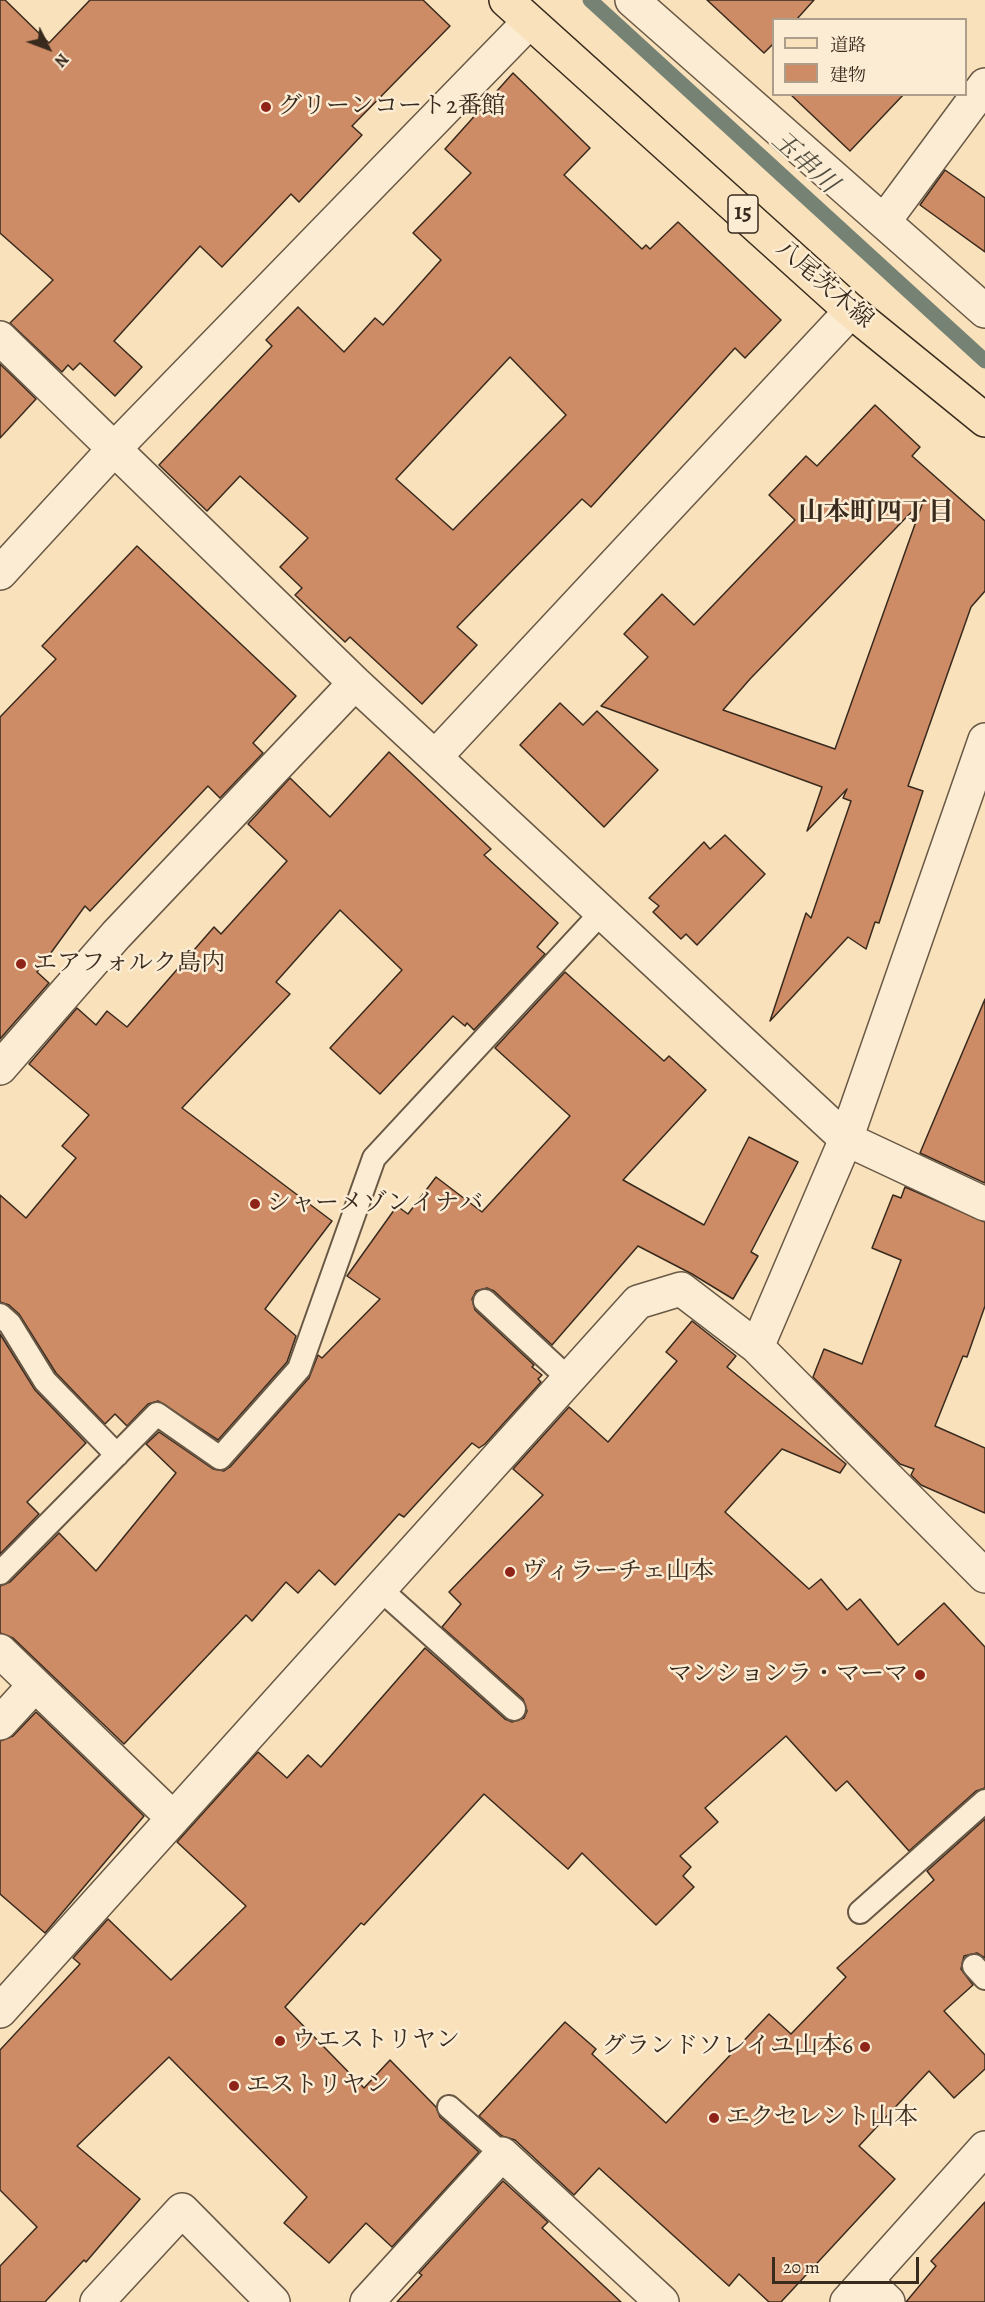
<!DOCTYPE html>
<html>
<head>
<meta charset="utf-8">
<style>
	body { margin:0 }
	#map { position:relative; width:985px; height:2302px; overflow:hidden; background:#f9e2bb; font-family:Alegreya,"Noto Serif JP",serif }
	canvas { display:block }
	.legend { position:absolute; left:772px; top:18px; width:195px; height:78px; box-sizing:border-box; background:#fbecd3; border:2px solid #ad9e8b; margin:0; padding:8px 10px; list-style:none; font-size:18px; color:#392a1e }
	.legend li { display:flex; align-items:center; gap:12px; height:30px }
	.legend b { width:30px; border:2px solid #ad9e8b }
	.north { position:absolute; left:18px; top:18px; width:60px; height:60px; -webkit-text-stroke:4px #fbecd3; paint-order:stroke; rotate:132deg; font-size:16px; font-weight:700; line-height:24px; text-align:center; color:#392a1e }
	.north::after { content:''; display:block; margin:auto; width:21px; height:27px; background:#392a1e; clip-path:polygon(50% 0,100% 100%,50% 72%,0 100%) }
	.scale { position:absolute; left:772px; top:2257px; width:147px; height:27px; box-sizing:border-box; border:3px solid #392a1e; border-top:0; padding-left:8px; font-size:18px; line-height:21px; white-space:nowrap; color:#392a1e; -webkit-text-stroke:4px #fbecd3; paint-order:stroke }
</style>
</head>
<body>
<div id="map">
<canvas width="985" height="2302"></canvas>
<ul class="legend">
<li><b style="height:8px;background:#f9e2bb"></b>道路</li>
<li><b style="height:16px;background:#ce8c66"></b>建物</li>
</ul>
<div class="north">N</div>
<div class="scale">20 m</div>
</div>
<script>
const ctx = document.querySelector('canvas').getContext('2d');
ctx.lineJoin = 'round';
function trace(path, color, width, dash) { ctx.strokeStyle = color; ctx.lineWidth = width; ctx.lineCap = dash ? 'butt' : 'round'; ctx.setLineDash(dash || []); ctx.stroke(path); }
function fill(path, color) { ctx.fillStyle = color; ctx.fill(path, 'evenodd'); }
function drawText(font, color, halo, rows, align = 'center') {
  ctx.font = font + ' Alegreya,"Noto Serif JP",serif'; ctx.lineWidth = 5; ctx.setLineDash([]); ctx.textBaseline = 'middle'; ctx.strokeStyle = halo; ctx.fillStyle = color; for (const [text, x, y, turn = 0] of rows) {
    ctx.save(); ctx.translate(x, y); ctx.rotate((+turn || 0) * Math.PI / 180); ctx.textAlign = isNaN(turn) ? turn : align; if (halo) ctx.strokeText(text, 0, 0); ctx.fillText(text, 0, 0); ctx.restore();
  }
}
const stream = new Path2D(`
	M590 0 985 361`);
const building = new Path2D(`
	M0 0H5L49 43 90 0H423L450 26 352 126 362 135 299 202 291 194 222 267 200 246 114 341 142 367 115 396 80 363 73 370 68 365 62 372 10 323 53 280 0 233Z
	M707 0H814L796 20H774V43L764 53Z
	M513 73 590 148 564 175 642 249 646 245 650 249 678 222 781 320 745 358 735 348 591 507 582 499 457 627 477 645 422 704 350 637 345 642 295 595 302 588 280 567 308 538 240 476 207 511 159 465 272 346 266 340 298 307 344 352 375 318 383 325 441 260 413 233 471 173 445 149ZM510 357 566 415 453 530 396 479Z
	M790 94H904L850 151Z
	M945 170 985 198V252L920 205Z
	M0 364 36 399 0 438Z
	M875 405 920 447 912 456 985 521V591L971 607 908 786 923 791 879 923 875 922 866 949 848 937 770 1021 806 913 811 918 851 801 843 798 847 789 807 831 822 787 601 706 648 657 624 634 662 594 694 625 795 520 769 495 806 456 817 466ZM924 499 835 749 723 710 750 679Z
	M137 546 296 696 253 743 263 753 220 798 208 786 90 911 85 906 37 972 49 983 0 1039V717L56 659 42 646Z
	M560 703 583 725 597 711 658 770 604 827 520 745Z
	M389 752 491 849 484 855 558 923 537 947 545 954 474 1030 467 1023 465 1026 453 1016 380 1094 330 1048 402 970 340 910 276 982 290 994 182 1108 332 1221 265 1309 296 1336 287 1362 218 1440 158 1401 148 1404 127 1426 115 1414 105 1424 56 1373 19 1314 9 1305 0 1302V1195L26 1218 76 1158 62 1146 89 1115 29 1064 77 1008 96 1025 107 1011 127 1027 214 927 221 934 287 861 248 824 290 778 330 817Z
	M725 835 765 874 697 945 686 934 681 939 653 912 659 906 649 898 704 842 710 849Z
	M565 972 664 1061 669 1056 706 1090 623 1180 704 1225 749 1137 798 1162 751 1252 758 1256 733 1299 692 1274 638 1246 552 1345 494 1291 487 1288 476 1291 472 1299 475 1310 534 1365 532 1367 542 1375 538 1379 541 1382 485 1444 479 1448 472 1443 404 1517 399 1514 335 1585 319 1570 298 1593 286 1582 252 1621 246 1615 124 1744 13 1638 0 1633V1586L10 1582 59 1533 96 1571 176 1473 146 1444 159 1432 213 1469 224 1471 230 1467 309 1378 318 1355 322 1358 380 1299 347 1276 397 1206 408 1214 436 1177 482 1212 570 1116 495 1048Z
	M985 999V1183L920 1153Z
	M905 1187 985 1222V1306L967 1357 963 1356 935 1426 985 1448V1513L921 1485 911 1475 914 1469 900 1464 813 1377 824 1349 862 1364 901 1260 872 1248 893 1195 901 1198Z
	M692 1321 736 1356 727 1367 846 1464 840 1473 782 1449 725 1512 809 1589 821 1579 847 1610 860 1599 898 1645 944 1603 985 1647V1788L976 1791 909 1851 847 1781 836 1791 786 1736 705 1808 718 1822 680 1856 691 1867 683 1876 694 1887 656 1925 582 1853 568 1869 484 1794 364 1925 361 1923 285 2007 364 2088 390 2060 436 2107 440 2117 479 2152 392 2247 366 2223 329 2263 284 2223 307 2197 169 2057 77 2146 140 2199 86 2262 84 2260 45 2302H0V2266L37 2227 0 2190V2050L80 1964 73 1958 108 1919 171 1980 246 1906 177 1842 258 1752 287 1778 308 1755 321 1767 425 1648 505 1719 512 1722 524 1718 527 1711 523 1699 442 1627 461 1604 449 1592 543 1495 513 1469 569 1407 608 1442 677 1361 666 1352Z
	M0 1334 35 1390 86 1443 27 1502 39 1514 0 1554Z
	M36 1712 144 1816 45 1933 0 1894V1741L13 1736Z
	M985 1819V1958L977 1953 964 1956 961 1969 973 1985 944 2011 985 2055V2069L954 2098 929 2071 859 2146 895 2179 781 2302H769L739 2274 729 2286 599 2168 574 2195 515 2140 502 2136 479 2116 565 2022 596 2049 592 2054 666 2123 769 2014 791 2034 846 1977 837 1968 934 1880 927 1871Z
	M503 2181 548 2222 542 2228 621 2302H397L422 2275 419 2273Z
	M985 2202V2302H906L936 2266 931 2261Z`);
const service = new Path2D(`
	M485 1301 569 1379
	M0 1315 10 1324 45 1381 117 1455
	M0 1573 157 1414 220 1458 299 1369 374 1158 602 912
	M380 1589 514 1709
	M860 1912 985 1801
	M974 1966 985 1978
	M449 2107 502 2154`);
const minor = new Path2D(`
	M632 0 985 311
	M885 220 985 85
	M0 338 355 683 846 1139 985 1204
	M0 573 115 448 529 22
	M435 757 851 311
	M0 1068 116 935 355 683
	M757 1347 846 1139 985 740
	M0 1651 173 1818
	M0 1723 35 1685
	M0 2011 638 1302 681 1289 757 1347 985 1576
	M866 2281 888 2302
	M97 2302 182 2210 273 2302
	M367 2302 502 2154 662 2302
	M847 2302 985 2148`);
const primary = new Path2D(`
	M506 0 851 311 985 420`);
const markers = [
	[266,107,6,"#8f2418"],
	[21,964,6,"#8f2418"],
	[255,1204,6,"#8f2418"],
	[510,1572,6,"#8f2418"],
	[920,1675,6,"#8f2418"],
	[280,2041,6,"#8f2418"],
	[865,2047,6,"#8f2418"],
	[234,2086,6,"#8f2418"],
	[714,2118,6,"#8f2418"]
];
const shields = [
	[743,214,30]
];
const shieldNames = [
	["15",743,214]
];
const poiNames = [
	["グリーンコート2番館",278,107],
	["エアフォルク島内",33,964],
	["シャーメゾンイナバ",267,1204],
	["ヴィラーチェ山本",522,1572],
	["マンションラ・マーマ",908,1675,"right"],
	["ウエストリヤン",292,2041],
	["グランドソレイユ山本6",853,2047,"right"],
	["エストリヤン",246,2086],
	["エクセレント山本",726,2118]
];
const streetNames = [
	["八尾茨木線",824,285,41]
];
const waterNames = [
	["玉串川",804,163,42]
];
const neighbourhoodNames = [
	["山本町四丁目",876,514]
];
trace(stream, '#768374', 15);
fill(building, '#ce8c66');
trace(building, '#392a1e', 1.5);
trace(service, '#695845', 26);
trace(minor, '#695845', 36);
trace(primary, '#392a1e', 36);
trace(service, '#fbecd3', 22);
trace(minor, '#fbecd3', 33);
trace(primary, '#f9e2bb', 33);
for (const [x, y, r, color] of markers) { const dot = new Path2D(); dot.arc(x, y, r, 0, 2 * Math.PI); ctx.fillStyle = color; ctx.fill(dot); trace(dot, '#fbecd3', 2); }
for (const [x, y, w] of shields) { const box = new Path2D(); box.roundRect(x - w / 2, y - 19, w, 38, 4.5); ctx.fillStyle = '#fbecd3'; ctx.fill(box); trace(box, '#392a1e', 1.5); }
drawText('bold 22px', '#392a1e', null, shieldNames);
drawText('24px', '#392a1e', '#fbecd3', poiNames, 'left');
drawText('24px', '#392a1e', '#fbecd3', streetNames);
drawText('italic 26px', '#524f42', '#fbecd3', waterNames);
drawText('bold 26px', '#392a1e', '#fbecd3', neighbourhoodNames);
</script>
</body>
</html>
